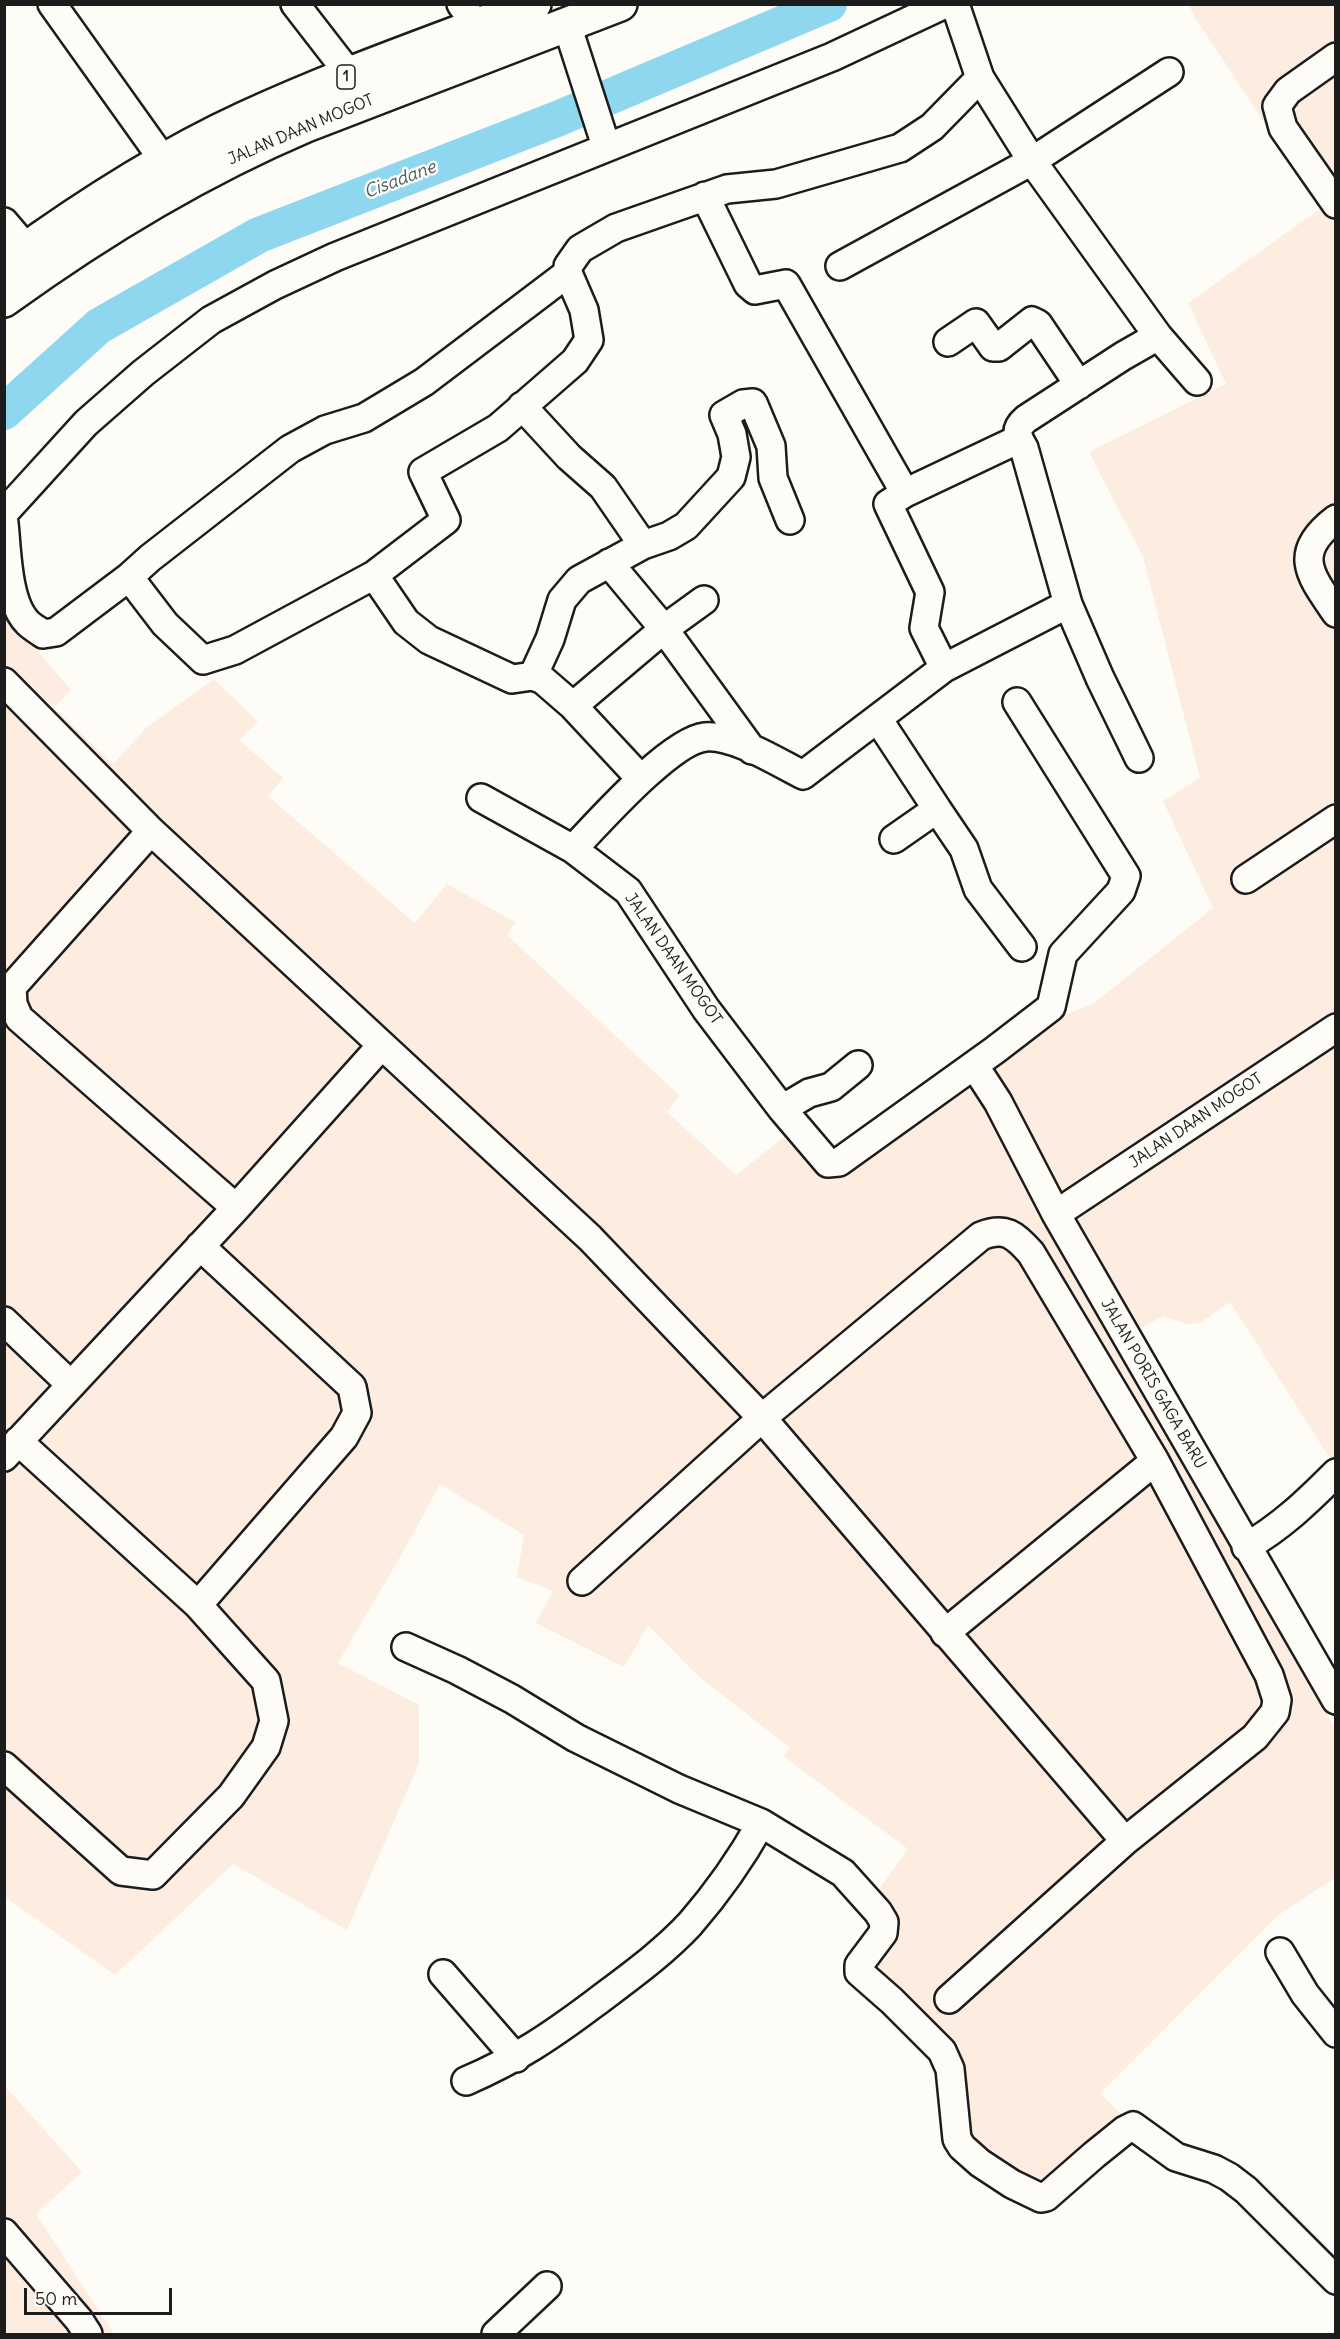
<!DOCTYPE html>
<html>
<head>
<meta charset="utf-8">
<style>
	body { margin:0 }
	#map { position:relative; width:1340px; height:2339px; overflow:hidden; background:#fdfcf7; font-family:Delius,sans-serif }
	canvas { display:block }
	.frame { position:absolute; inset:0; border:6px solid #1c1c1c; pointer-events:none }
	.scale { position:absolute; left:24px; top:2288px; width:148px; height:27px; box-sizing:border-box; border:3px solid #1c1c1c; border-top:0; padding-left:8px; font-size:18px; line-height:21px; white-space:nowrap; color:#1c1c1c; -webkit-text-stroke:4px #fdfcf7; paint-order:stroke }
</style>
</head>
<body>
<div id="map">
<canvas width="1340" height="2339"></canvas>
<div class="frame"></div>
<div class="scale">50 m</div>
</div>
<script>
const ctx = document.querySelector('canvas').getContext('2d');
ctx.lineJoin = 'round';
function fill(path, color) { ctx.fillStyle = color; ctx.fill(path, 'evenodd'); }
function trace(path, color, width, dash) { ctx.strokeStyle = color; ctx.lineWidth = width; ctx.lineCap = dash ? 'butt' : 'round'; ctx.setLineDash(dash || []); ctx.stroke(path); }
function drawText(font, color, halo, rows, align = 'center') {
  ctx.font = font + ' Delius,sans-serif'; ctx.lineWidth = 5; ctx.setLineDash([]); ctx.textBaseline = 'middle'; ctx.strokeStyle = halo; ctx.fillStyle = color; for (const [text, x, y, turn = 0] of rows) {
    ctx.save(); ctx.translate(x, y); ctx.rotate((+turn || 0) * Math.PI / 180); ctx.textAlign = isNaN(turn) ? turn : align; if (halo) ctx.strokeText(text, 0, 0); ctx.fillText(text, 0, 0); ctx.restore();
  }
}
const built = new Path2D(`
	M1189 5H1335V1457L1331 1460 1230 1302 1200 1323 1187 1324 1163 1316 1120 1340 1335 1728V1878L1278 1915 1100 2094 1130 2122 1049 2208 952 2150 943 2059 854 1984 887 1937 868 1904 908 1849 783 1756 790 1748 696 1674 648 1625 624 1667 536 1623 553 1591 517 1577 524 1535 440 1484 410 1540 338 1663 419 1705V1763L347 1930 233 1864 115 1975 5 1897 4 612 71 690 54 708 113 764 146 728 214 679 258 722 239 740 283 778 268 796 415 923 447 884 515 922 507 935 679 1095 667 1112 736 1175 794 1129 824 1171 1026 1030 1093 1004 1213 908 1163 801 1200 778 1143 557 1089 452 1226 384 1188 303 1321 208 1194 16Z
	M4 2085 82 2172 36 2214 114 2334H5Z`);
const river = new Path2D(`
	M4 412 99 326 259 235 557 119 829 4`);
const minor = new Path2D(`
	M52 4 164 161
	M295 4 350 75
	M461 4 477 26
	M955 4 980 78 1032 161 1158 336 1197 381
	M567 25 606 146
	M1336 57 1288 91 1277 106 1283 128 1336 204
	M705 196 748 284 755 290 786 284 905 493
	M4 222 27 249
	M840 266 1032 161 1169 72
	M948 342 976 323 993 347H999L1032 321 1038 324 1079 385
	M522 406 569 457 603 487 643 545
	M4 513 86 423 143 373 211 320 275 285 335 257 832 57 945 4
	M1336 519C1291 553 1310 575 1336 613
	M4 523C7 550 7 603 28 623 32 627 38 630 43 634L56 632 129 577 165 624 203 660 235 650 374 575 406 622 429 640 512 679 533 676 543 680 573 706 641 779
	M609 563 664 629 752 750
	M374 575 446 520 423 472 498 428 575 361 589 340 584 310 568 273V266L580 249 616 228 727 189 776 184 900 148 932 127 980 78
	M129 577 150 558 290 449 325 430 364 418 424 382 568 273
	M944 668 924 628 930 592 888 504 905 493 1019 439
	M533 676 550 639 562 600 579 580 643 545 669 536 686 526 731 477 736 457 732 434 724 415 743 404 753 403 771 446 773 478 790 520
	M4 682 151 831 590 1238 762 1418 1125 1841
	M573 706 664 629 704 600
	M878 719 937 809 894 839
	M1139 758 1100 678 1068 604 1024 448C1017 436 1014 429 1026 419L1123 356 1158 336
	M481 798 573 849 628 891 706 1009 782 1109 828 1163 839 1162 995 1050 1051 1007 1063 954 1121 891 1126 876 1017 702
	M937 809 964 849 978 889 1022 947
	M151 831 12 987 13 1004 19 1018 236 1208
	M573 849C599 822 670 741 705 737 733 734 777 762 803 775L944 668 1068 604
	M1246 879 1336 819
	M974 1065 998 1102 1056 1214 1336 1700
	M782 1109 809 1093 831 1087 858 1065
	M1056 1214 1336 1028
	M4 1321 71 1385
	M4 1457 236 1208 381 1046
	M1246 1547C1281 1527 1307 1502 1336 1473
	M582 1581 762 1418 981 1236C1005 1226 1015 1235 1031 1253L1155 1461 1269 1675 1277 1700 1275 1712 1255 1737 1125 1841 949 1999
	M198 1605 344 1437 357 1413 352 1387 200 1246
	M945 1633 1155 1461
	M406 1647 457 1670 512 1699 576 1738 679 1789 761 1823
	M4 1766 121 1871 153 1875 231 1796 266 1747 274 1721 266 1681 198 1605 18 1441
	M1280 1952 1305 1994 1336 2033
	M443 1974 516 2058
	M466 2081C517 2059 551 2036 595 2003 628 1978 662 1954 690 1924 717 1893 741 1859 761 1823L843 1873 878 1912 884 1922 883 1933 859 1965V1972L892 2001 942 2051 950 2069 957 2139 962 2147 980 2163 1012 2184 1041 2198 1046 2197 1094 2155 1125 2130 1133 2126 1176 2157 1214 2169 1229 2177 1246 2190 1336 2280
	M4 2233 79 2320 88 2334
	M496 2334 547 2286`);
const highway = new Path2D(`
	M4 265C78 211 163 156 246 118 339 75 438 41 534 4
	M4 300C99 231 198 171 306 125L620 4`);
const shields = [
	[346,77,18]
];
const shieldNames = [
	["1",346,77]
];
const streetNames = [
	["JALAN DAAN MOGOT",301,130,-23],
	["JALAN DAAN MOGOT",673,959,55],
	["JALAN DAAN MOGOT",1196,1121,-34],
	["JALAN PORIS GAGA BARU",1153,1384,60]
];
const waterNames = [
	["Cisadane",400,180,-21]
];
fill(built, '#fdede0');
trace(river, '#8ed7ef', 36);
trace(minor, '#1c1c1c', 32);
trace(highway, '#1c1c1c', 38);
trace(minor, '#fdfcf7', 27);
trace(highway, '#fdfcf7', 33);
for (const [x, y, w] of shields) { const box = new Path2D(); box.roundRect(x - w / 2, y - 12, w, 24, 4.5); ctx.fillStyle = '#fdfcf7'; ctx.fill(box); trace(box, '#1c1c1c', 1.5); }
drawText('bold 15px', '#1c1c1c', null, shieldNames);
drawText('16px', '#1c1c1c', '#fdfcf7', streetNames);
drawText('italic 18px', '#445d66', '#fdfcf7', waterNames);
</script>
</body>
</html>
